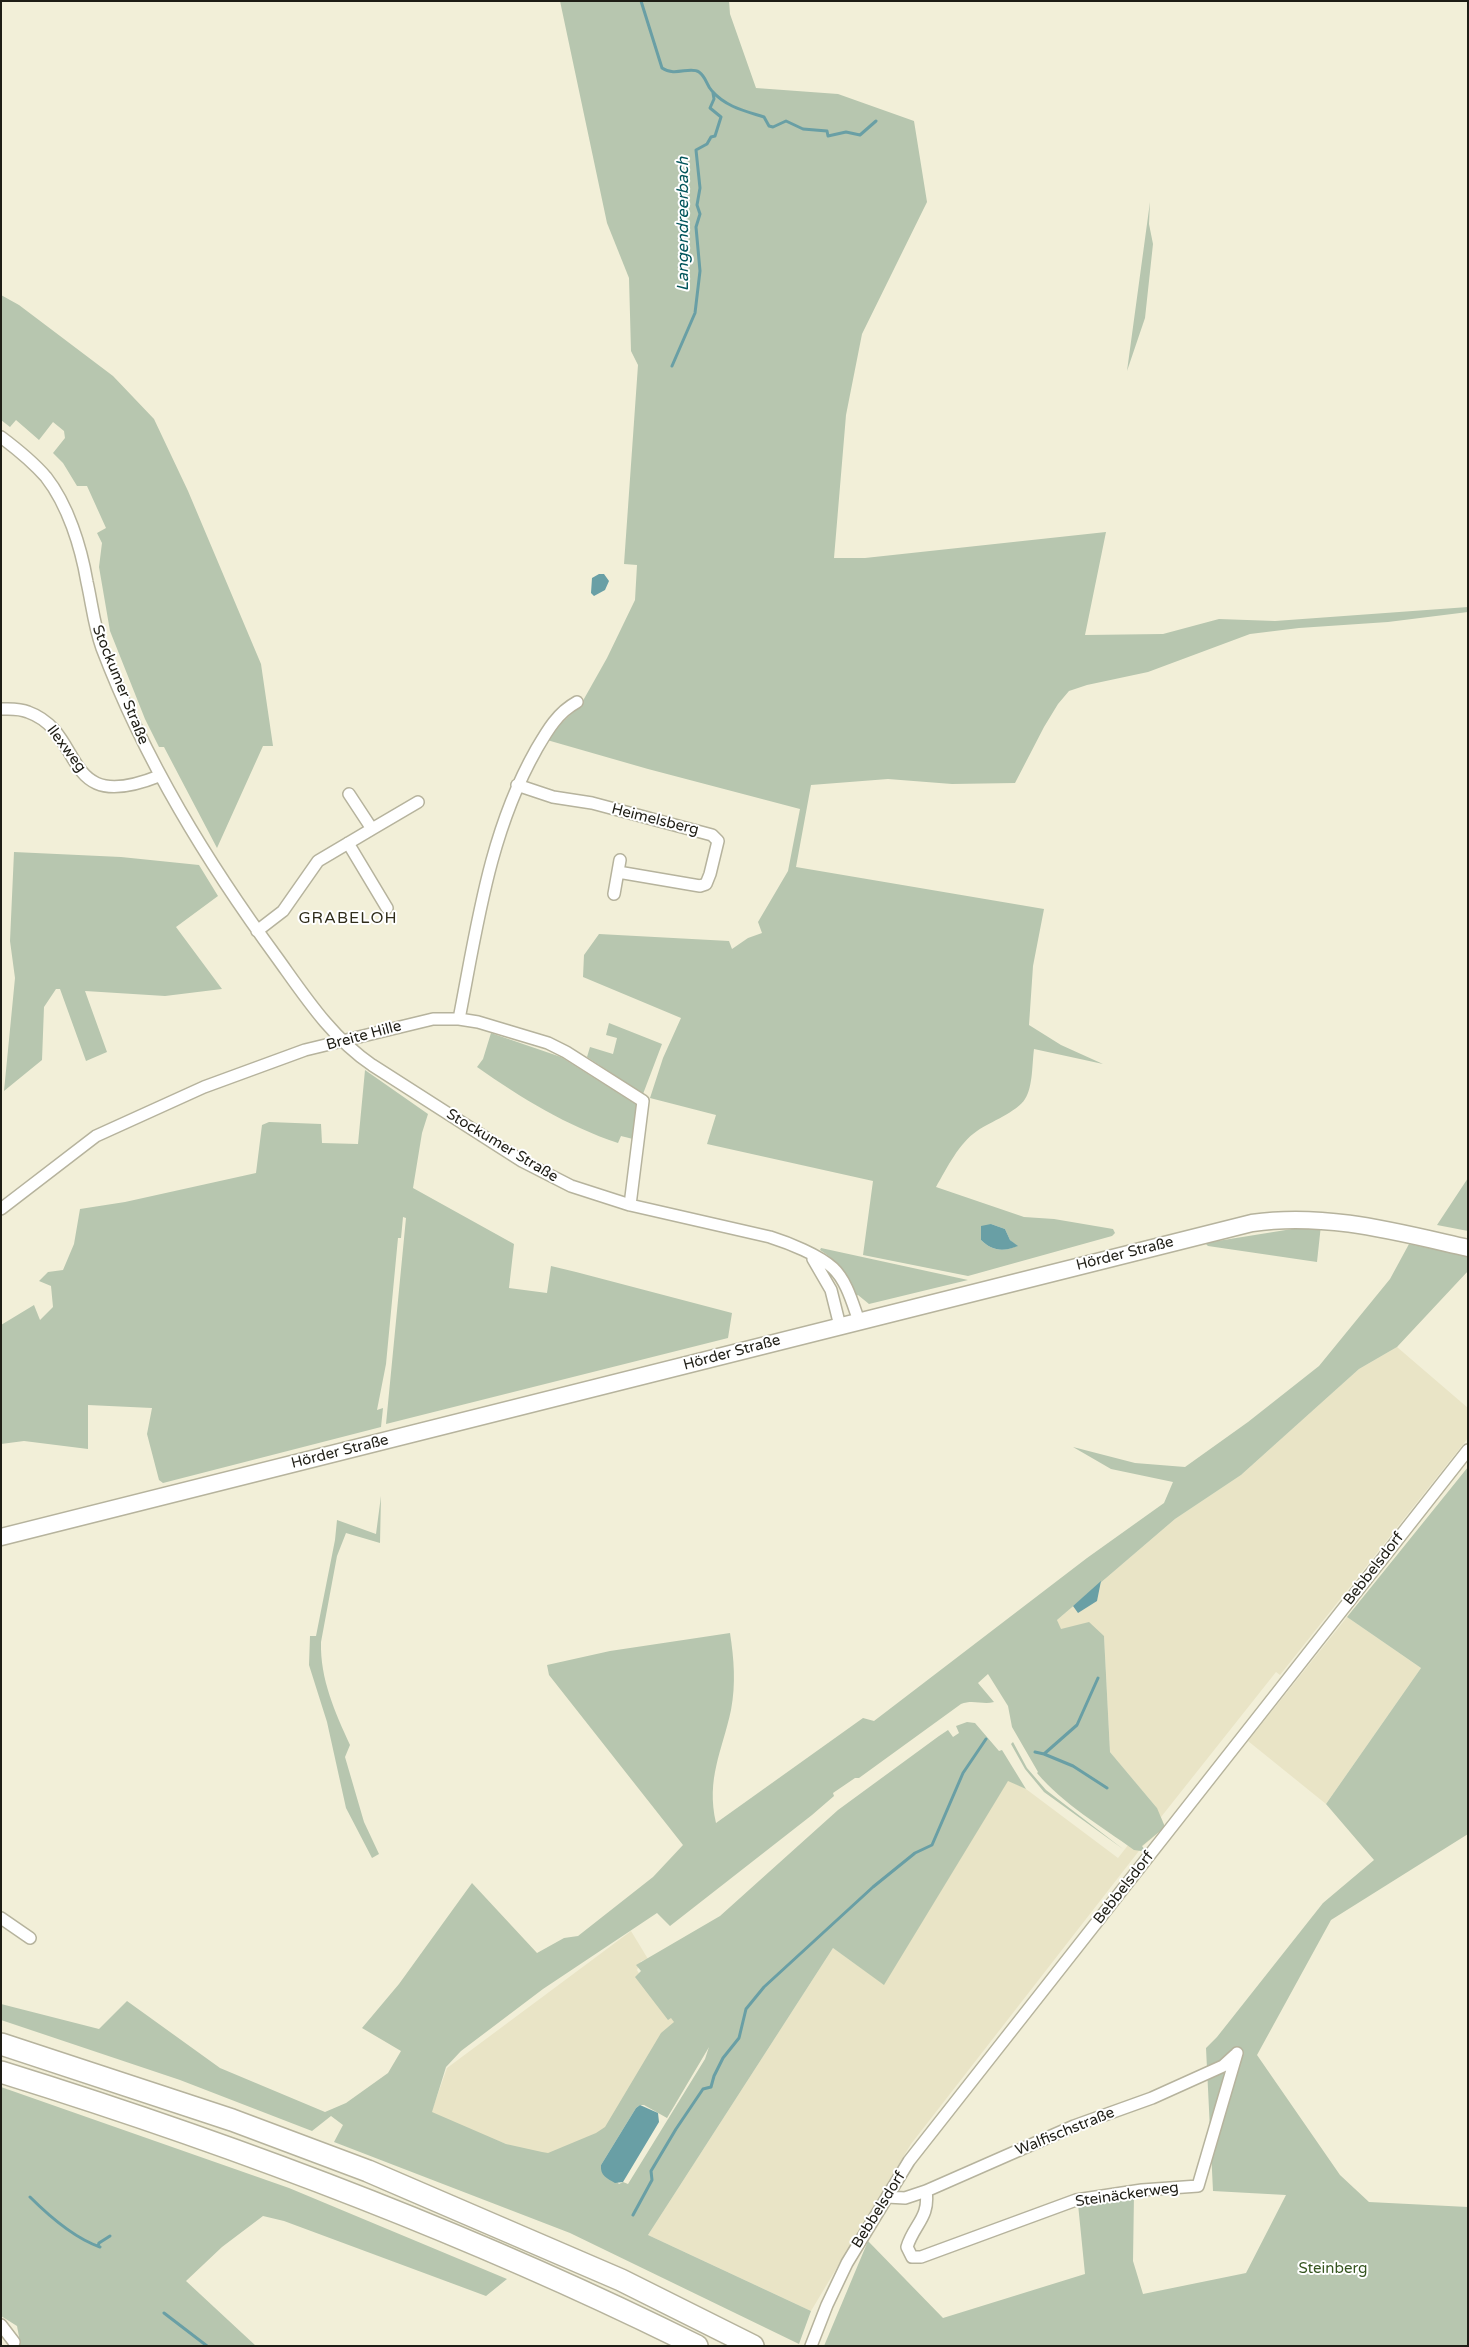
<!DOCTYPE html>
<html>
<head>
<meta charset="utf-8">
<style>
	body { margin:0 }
	#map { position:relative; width:1469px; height:2347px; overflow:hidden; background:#f2efd8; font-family:"Varela Round",sans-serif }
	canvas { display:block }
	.frame { position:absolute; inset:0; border:2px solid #1e1d15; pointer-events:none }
</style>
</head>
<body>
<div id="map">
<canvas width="1469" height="2347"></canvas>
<div class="frame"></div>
</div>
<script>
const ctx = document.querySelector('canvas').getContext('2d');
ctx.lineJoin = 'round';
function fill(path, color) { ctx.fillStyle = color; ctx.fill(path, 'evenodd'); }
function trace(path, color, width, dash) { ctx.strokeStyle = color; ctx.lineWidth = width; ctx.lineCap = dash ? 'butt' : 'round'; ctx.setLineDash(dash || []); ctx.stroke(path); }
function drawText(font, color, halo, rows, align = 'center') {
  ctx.font = font + ' "Varela Round",sans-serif'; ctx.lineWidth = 4; ctx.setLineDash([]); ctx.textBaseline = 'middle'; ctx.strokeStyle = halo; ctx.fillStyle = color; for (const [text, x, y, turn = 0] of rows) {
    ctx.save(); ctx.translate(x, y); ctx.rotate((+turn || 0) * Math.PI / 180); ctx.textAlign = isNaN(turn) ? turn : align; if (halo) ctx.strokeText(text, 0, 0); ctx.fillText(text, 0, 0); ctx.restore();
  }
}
const built = new Path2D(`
	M1397 1347 1468 1408V1438L1280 1675 1276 1672 1161 1817 1165 1827 1142 1847 911 2144 811 2311 648 2235 833 1948 884 1984 1008 1780 1026 1789 1118 1858 1157 1808 1110 1752 1104 1636 1060 1629 1057 1620 1175 1519 1241 1475 1359 1369Z
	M1347 1617 1421 1668 1326 1804 1248 1741Z
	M631 1931 648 1959 641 1961 637 1970 644 1982 709 2047 667 2118 640 2096 595 2172 563 2165 430 2116 447 2068Z`);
const green = new Path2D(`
	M560 1H729L730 14 756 88 838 94 914 121 927 202 862 334 846 415 834 558H865L1106 532 1085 635 1163 634 1219 619 1275 621 1468 607V612L1388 622 1299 628 1250 634 1148 672 1087 685 1069 691 1058 704 1044 727 1015 783 952 784 888 779 811 785 796 867 1044 909 1033 966 1029 1025 1061 1045 1103 1064 1034 1049C1032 1064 1033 1087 1025 1099 1017 1112 990 1122 977 1131 959 1143 947 1168 936 1187L1024 1217 1054 1219 1113 1229 1115 1233 1112 1236 968 1276 863 1255 873 1181 707 1144 716 1115 650 1098 663 1058 681 1018 583 977 584 955 599 934 729 941 732 949 748 938 762 933 758 922 788 871 800 809 648 769 547 740 552 732 580 706 607 658 635 600 637 565 624 564 638 365 631 351 629 278 607 223ZM991 1224 1005 1229 1010 1240 1017 1246C1003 1252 992 1251 981 1240Z
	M1150 202 1149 224 1153 244 1145 318 1127 371Z
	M1 295 19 305 113 376 154 419 188 491 261 664 273 746H263L217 848 164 747H159L145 719 110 631 99 567 102 543 97 533 106 528 87 486H77L63 463 53 453 65 438 64 431 53 422 39 440 16 420 10 427 1 420Z
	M14 852 121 857 199 865 218 896 176 927 222 989 165 996 85 991 107 1052 86 1061 60 989H56L44 1007 42 1060 4 1091 15 978 10 941Z
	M609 1023 662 1044 643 1094 587 1057 590 1047 613 1054 617 1038 606 1035Z
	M491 1033 561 1057 637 1105 633 1139 621 1136 618 1143C567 1126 521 1098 477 1067L483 1059Z
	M365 1070 428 1114 422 1133 413 1188 514 1244 509 1288 547 1293 551 1266 576 1272 732 1313 728 1338 386 1424 406 1218 403 1217 401 1238H398L386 1364 377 1410 383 1408 381 1427 163 1483 159 1480 147 1434 152 1408 88 1405V1449L24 1441 1 1444V1325L34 1305 40 1320 53 1307 51 1286 39 1281 48 1272 63 1270 74 1244 80 1209 125 1202 256 1173 262 1125 269 1122 321 1124 322 1143 358 1144Z
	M1468 1178V1231L1437 1225Z
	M1292 1225H1321L1317 1262 1208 1246 1205 1243 1292 1229Z
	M1409 1244 1468 1256V1271L1397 1347 1359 1369 1241 1475 1175 1519 1057 1620 1061 1629 1089 1622 1104 1636 1110 1752 1157 1808 1165 1827 1142 1846 1144 1849 1141 1851 1134 1850C1101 1826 1063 1804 1037 1773L1038 1772 1012 1727 1008 1706 988 1674 978 1683 994 1702C982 1705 973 1699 961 1704L859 1778H855L833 1793 834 1796 812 1815 670 1926 657 1913 543 1989 461 2051 446 2067 432 2112 506 2144 542 2152 548 2153 596 2133 605 2127 661 2033 674 2022 671 2018 668 2020 635 1977 641 1971 636 1965 720 1916 838 1810 939 1736 948 1730 953 1737 959 1733 956 1726 967 1722 975 1723 999 1751 1002 1750 1026 1789 1008 1781 884 1985 833 1948 648 2235 811 2311 799 2344 570 2233 334 2142 343 2125 331 2116 312 2131 180 2080 1 2020V2004L99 2029 127 2001 220 2068 325 2112 346 2103 388 2073 401 2051 362 2028 399 1984 472 1883 537 1953 564 1938 578 1936 653 1877 683 1845 549 1675 547 1665 610 1651 730 1633C734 1659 736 1684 731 1710 722 1752 706 1778 716 1823L863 1718 874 1721 1087 1558 1164 1503 1173 1482 1111 1469 1073 1447 1135 1463 1185 1467 1248 1422 1319 1366 1390 1279ZM709 2047 705 2059 628 2184 623 2182 619 2184 601 2165 636 2108 640 2105H644L667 2118Z
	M821 1248 968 1280 869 1304 858 1295 854 1297C846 1278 839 1261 820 1250Z
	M1468 1467V1834L1331 1920 1257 2055 1340 2175 1369 2202 1468 2207V2346H824L868 2241 943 2318 1085 2274 1078 2204 1134 2194 1133 2261 1143 2294 1246 2273 1286 2195 1213 2191 1206 2048 1217 2037 1323 1903 1374 1860 1326 1804 1421 1668 1347 1617Z
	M381 1496 380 1543 346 1533 337 1556 321 1642C320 1679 335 1712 350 1745L345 1757 364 1822 379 1854 372 1858 346 1808 327 1722 309 1665 310 1636H316L335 1540 337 1520 376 1534Z
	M1013 1742 1027 1768 1046 1790 1123 1849 1044 1792 1025 1769 1011 1744Z
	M1 2087 289 2188 507 2279 486 2296 284 2221 263 2216 222 2247 186 2281 256 2346H17L20 2342 17 2326 1 2316Z`);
const water = new Path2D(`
	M599 574H604L609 581 605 590 594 596 591 593 592 578Z
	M991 1224 1005 1229 1010 1240 1018 1246C1003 1252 992 1251 981 1240V1226Z
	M1101 1581 1097 1601 1078 1613 1073 1606Z
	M640 2105 658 2113 659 2122 623 2182 615 2183C607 2178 600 2176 601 2165L636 2108Z`);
const stream = new Path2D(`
	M641 1 662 68C675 77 690 66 699 72 707 78 706 85 712 91 726 107 745 111 764 117L769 126 773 127 786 121 803 129 827 131 828 136 846 132 860 135 876 121
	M672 366 695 313 700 271 696 227 700 214 697 205 700 188 696 150 707 144 711 137 715 136 721 117 710 108 714 99 713 93
	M1035 1752 1044 1754 1077 1725 1098 1678
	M1044 1754 1073 1766 1107 1788
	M30 2197C49 2216 74 2238 100 2247
	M633 2215 652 2180 651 2171 676 2129 703 2089 711 2087 714 2076 723 2058 739 2038 746 2009 764 1987 873 1887 915 1853 932 1845 963 1773 986 1739
	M98 2246 99 2243 110 2236
	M164 2313 207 2346`);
const minor = new Path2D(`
	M1 437C17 449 33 462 46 477 68 505 81 547 87 582 92 604 94 626 102 648 145 761 207 862 278 959 306 998 332 1038 372 1065L522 1161 571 1186 630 1205 770 1237C789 1243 819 1255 833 1268 847 1281 853 1305 859 1321
	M1 709C10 709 19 708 28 712 87 733 59 816 159 776
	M517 785 553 797 592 803 712 835 718 841 710 874 706 884 700 886 618 872
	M372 829 418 802
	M348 843 387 908
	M614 894 620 860
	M257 931 283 911 318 861 372 829 349 794
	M459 1019C477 927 489 833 536 750 547 731 557 713 577 702
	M1 1209 96 1136 204 1087 305 1050 433 1019H459L478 1022 548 1043 566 1052 643 1101 630 1205
	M813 1259 831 1290 840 1326
	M1 1918 30 1938
	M926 2191C930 2218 914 2224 907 2247L912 2257H921L1076 2200 1142 2190 1198 2186 1237 2053
	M887 2197 905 2198 926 2191 1074 2126 1152 2098 1223 2066 1235 2055
	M1 2325 14 2342
	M811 2346 827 2305 847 2263 909 2161 1468 1450`);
const secondary = new Path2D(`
	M1 1537 1252 1223C1325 1212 1397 1232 1468 1248`);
const motorway = new Path2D(`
	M1 2044 232 2120 368 2171 621 2280 753 2346
	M1 2072C239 2146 474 2235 697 2346`);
const streetNames = [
	["Stockumer Straße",120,685,68],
	["Ilexweg",66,749,53],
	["Heimelsberg",655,820,14],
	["Breite Hille",364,1036,-15],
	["Stockumer Straße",502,1146,31],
	["Hörder Straße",1125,1254,-14],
	["Hörder Straße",732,1353,-15],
	["Hörder Straße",340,1452,-14],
	["Bebbelsdorf",1374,1569,-52],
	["Bebbelsdorf",1124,1888,-52],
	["Walfischstraße",1065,2132,-22],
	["Steinäckerweg",1127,2195,-8],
	["Bebbelsdorf",879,2210,-58]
];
const parkNames = [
	["Steinberg",1333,2269]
];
const waterNames = [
	["Langendreerbach",684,224,-90]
];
const neighbourhoodNames = [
	["GRABELOH",348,919]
];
fill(built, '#e9e4c6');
fill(green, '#b7c6af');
fill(water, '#699fa5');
trace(stream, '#699fa5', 3);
trace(minor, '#b6b39d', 14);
trace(secondary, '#b6b39d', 19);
trace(motorway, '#b6b39d', 24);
trace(minor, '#fff', 11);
trace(secondary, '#fff', 16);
trace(motorway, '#fff', 21);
drawText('15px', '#1e1d15', '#fff', streetNames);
drawText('15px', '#355520', '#fff', parkNames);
drawText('italic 16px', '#00545a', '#fff', waterNames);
ctx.letterSpacing = '1px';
drawText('16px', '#302d1b', '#fff', neighbourhoodNames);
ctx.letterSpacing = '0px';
</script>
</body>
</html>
